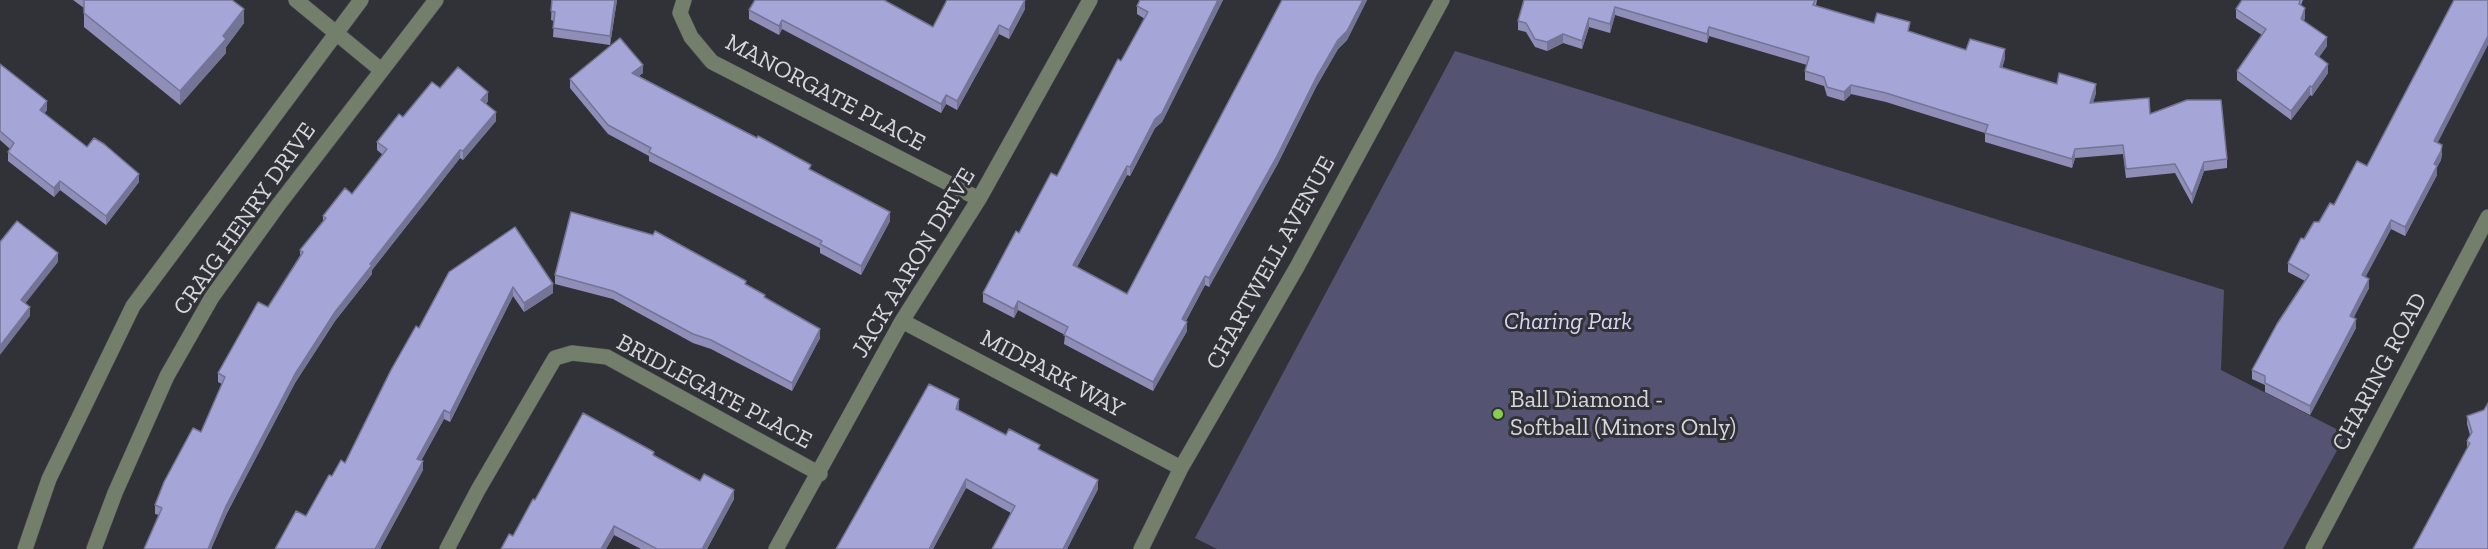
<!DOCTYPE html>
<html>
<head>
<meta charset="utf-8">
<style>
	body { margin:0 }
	canvas { display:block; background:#313138 }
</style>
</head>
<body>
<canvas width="2488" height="549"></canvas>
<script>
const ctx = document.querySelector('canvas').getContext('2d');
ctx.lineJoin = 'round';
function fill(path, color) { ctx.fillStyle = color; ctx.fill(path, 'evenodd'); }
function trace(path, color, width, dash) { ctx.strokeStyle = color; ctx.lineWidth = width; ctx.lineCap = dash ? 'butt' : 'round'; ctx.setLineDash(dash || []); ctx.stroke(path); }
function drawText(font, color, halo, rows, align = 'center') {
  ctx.font = font + ' "Zilla Slab",serif'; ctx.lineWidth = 6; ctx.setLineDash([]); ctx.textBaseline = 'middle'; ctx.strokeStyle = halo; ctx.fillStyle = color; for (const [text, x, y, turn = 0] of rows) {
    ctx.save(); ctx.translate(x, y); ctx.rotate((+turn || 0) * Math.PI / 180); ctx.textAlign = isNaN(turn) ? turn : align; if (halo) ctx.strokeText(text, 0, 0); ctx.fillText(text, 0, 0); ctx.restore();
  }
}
const green = new Path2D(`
	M1455 51 2224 290 2221 370 2346 434 2283 549H1217L1195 538Z`);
const minor = new Path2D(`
	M296 0 381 70
	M684 0 680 13 691 37 712 62 979 199
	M902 321 1181 468
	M25 549 49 479 133 306 361 0
	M94 549 115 493 167 376 212 297 279 204 436 0
	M447 549 478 490 555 358 572 353 607 357 820 474
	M776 549 902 321 979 199 1090 0
	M1141 549 1181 468 1297 267 1442 0
	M2313 549 2488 217`);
const wall = new Path2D(`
	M73 0H232L244 23 226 47V53L180 105 84 27V8Z
	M552 0H617L610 45 553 37 554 21 551 20Z
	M1140 0H1223L1162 122 1155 128 1130 176 1127 175 1077 267 1127 294 1282 0H1367L1347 40 1338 49 1316 87 1277 165 1209 287 1205 285 1186 321 1187 331 1153 391 1064 344 1065 335 1018 310 1014 318 983 302V293L1019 233 1057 176 1145 19 1137 14V6Z
	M1524 0H1817L1816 6 1874 23 1910 32 1966 50 2005 58 2002 68 2057 84 2096 93 2093 103 2150 114 2227 159V168L2204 171 2192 204 2175 173 2126 178 2123 154 2075 158 2072 168 1985 142V133L1886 102 1851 94 1844 101 1827 96 1824 86 1805 80V71L1807 65 1709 36 1707 43 1615 15 1610 33 1589 27 1582 49 1563 43 1547 51 1535 47 1526 32 1518 30V21Z
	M2242 0H2303L2301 5 2305 17 2304 21 2327 46 2319 57 2328 73 2312 96 2310 95 2291 120 2237 80V71L2262 35 2236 18V9Z
	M1025 9 1009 39 999 34 957 110 946 104 941 113 782 29 779 35 749 19V10L933 27Z
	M0 64 47 110 44 114 87 147 139 182 106 225 60 190 54 197 8 161V152L10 149 0 140Z
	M643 73 639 76 811 170 890 221 861 275 820 253V248L649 161V156L608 134 570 88V79Z
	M440 88 488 101 486 104 496 121 463 160 460 158 372 270V274L335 321 295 383 226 515 211 549H144L159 515 155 514V505L201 432 222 384 218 382V373L268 307 300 257V250L323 221V216L352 194 383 155 377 150V142L403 117Z
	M2438 143 2442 154 2441 160 2437 167V175L2405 236 2391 229 2365 277 2369 288 2353 318 2356 328 2310 415 2265 392V385L2252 379V370L2305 281 2288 272V263L2304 239 2367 166Z
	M653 235 746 284 820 338 792 391 711 349 693 343 613 299 555 284V275Z
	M449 272 553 293 524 312 513 296 450 422 444 419 421 461 423 470 380 549H275L306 516 332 476 345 463Z
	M959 408 958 410 1006 435 1040 450 1098 489 1067 549H992L1011 513 966 488 933 549H836Z
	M2484 410 2467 448V441L2470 435 2467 424V416Z
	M654 456 734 499 707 549H641L614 535 606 549H501L513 536Z`);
const shadedWall = new Path2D(`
	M615 0H617L610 45V36Z
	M1025 0V9L1009 39V30Z
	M1218 0H1223L1162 122 1155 128 1130 176V167Z
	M1363 0H1367L1347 40 1338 49 1316 87 1277 165 1209 287V278L1316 78Z
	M1615 7V15L1610 33V24Z
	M2305 8V17L2301 28V19Z
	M244 9V23L226 47V53L180 105V91Z
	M1589 18V27L1582 49V41Z
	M782 20V29L779 35V26Z
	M999 25V34L957 110V101Z
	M1709 27V36L1707 43V34Z
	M1563 34V43L1547 51V42Z
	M2488 36V45L2434 150V141Z
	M2327 37V46L2315 63V54Z
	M2005 49V58L2000 76V67Z
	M2328 64V73L2312 96V87Z
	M643 65V73L632 81V73Z
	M2096 84V93L2090 112V103Z
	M1851 85V94L1844 101V92Z
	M2310 86V95L2291 120V111Z
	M488 92V101L481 109V100Z
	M946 95V104L941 113V104Z
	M47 101V110L40 119V110Z
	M496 112V121L463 160V151Z
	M2442 145 2441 160 2437 167V175L2405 236V227Z
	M2075 149V158L2072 168V159Z
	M460 150V158L372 270V274L335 321 295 383 226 515 211 549H208L226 506 295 374 335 312 370 264Z
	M2204 162V171L2192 204V195Z
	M1127 166V175L1073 274V265Z
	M139 174V182L106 225V216Z
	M60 181V190L54 197V188Z
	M890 212V221L861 275V266Z
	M2391 220V229L2362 284V275Z
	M58 253V262L21 309V300Z
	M1205 276V285L1182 328V319Z
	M2369 279V288L2350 325V316Z
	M553 284V293L524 312V303Z
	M513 287V296L450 422V413Z
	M1018 301V310L1014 318V309Z
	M30 307V316L0 355V346Z
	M2356 319V328L2310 415V406Z
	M1187 322V331L1153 391V382Z
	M820 329V338L792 391V383Z
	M959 399V408L956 418V409Z
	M444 410V419L417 468V459Z
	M423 461V470L380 549H375Z
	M966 479V488L933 549H929Z
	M1098 480V489L1067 549H1063Z
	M734 490V499L707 549H702Z
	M614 526V535L606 549H601Z`);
const building = new Path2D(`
	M84 0H232L244 9 223 36 226 39 180 91 84 13Z
	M552 0H615L610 36 553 28 555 12 551 11Z
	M755 0H884L933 27 947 0H1025L1009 30 999 25 957 101 946 95 941 104 782 20 779 26 749 10Z
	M1140 0H1218L1162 113 1155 119 1130 167 1127 166 1073 265 1127 294 1282 0H1363L1347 31 1338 40 1316 78 1277 156 1209 278 1205 276 1182 319 1187 322 1153 382 1064 335 1068 327 1018 301 1014 309 983 293 1016 231 1019 233 1051 173 1057 176 1118 59 1121 61 1148 12 1137 6Z
	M1524 0H1815L1813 5 1874 23 1877 13 1910 22 1908 31 1966 50 1970 39 2005 49 2000 67 2057 84 2059 73 2096 84 2090 103 2149 98 2150 114 2187 100H2221L2227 159 2204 162 2192 195 2175 164 2126 169 2123 145 2075 149 2072 159 1985 133 1988 125 1886 93 1851 85 1844 92 1827 87 1824 77 1805 71 1809 57 1709 27 1707 34 1615 7 1610 24 1589 18 1582 41 1563 34 1547 42 1535 39 1526 23 1518 21Z
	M2242 0H2300L2299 4 2305 8 2301 19 2327 37 2315 54 2328 64 2312 87 2310 86 2291 111 2237 71 2266 29 2236 9Z
	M2454 0H2488V36L2434 141 2442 145 2441 151 2434 164 2437 166 2405 227 2391 220 2362 275 2369 279 2350 316 2356 319 2310 406 2265 383V376L2252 370 2277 324 2309 275 2288 263 2301 238 2304 239 2314 222H2319L2330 203 2334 205 2357 161 2367 166Z
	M620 38 643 65 632 73 757 138 758 136 811 165 809 169 890 212 861 266 820 244 822 241 649 152 651 148 608 125 570 79Z
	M0 64 47 101 40 110 87 147 94 138 104 144 139 174 106 216 60 181 54 188 8 152 14 143 0 131Z
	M458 67 488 92 481 100 496 112 463 151 460 150 370 264 372 265 335 312 295 374 226 506 208 549H144L162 508 155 505 164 482 193 428 201 432 225 377 218 373 258 302 268 307 303 252 300 250 326 218 323 216 345 188 352 194 387 149 377 142 399 114 403 117 432 82 440 88Z
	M571 212 653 235 655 231 746 281 745 284 765 295 764 297 820 329 792 383 711 340 693 334 613 291 555 275Z
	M17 221 58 253 21 300 30 307 0 346V242Z
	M515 227 553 284 524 303 513 287 450 413 444 410 417 459 423 461 375 549H275L296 511 306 516 329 475 332 476 341 460 345 463 391 370 416 326 419 328 449 272Z
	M929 384 959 399 956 409 1006 435 1009 429 1040 445 1038 449 1098 480 1063 549H992L1015 506 966 479 929 549H836Z
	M2488 403V549H2413L2470 443 2467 441 2472 432 2467 416 2484 410Z
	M583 413 654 452 653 455 700 481 704 474 734 490 702 549H657L614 526 601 549H501L509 534 513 536 533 499 535 500Z`);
const markers = [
	[1498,414,6,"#87cf4b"]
];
const streetNames = [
	["MANORGATE PLACE",825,93,28],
	["CRAIG HENRY DRIVE",245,219,-55],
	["JACK AARON DRIVE",914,263,-59],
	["CHARTWELL AVENUE",1271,263,-61],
	["CHARING ROAD",2380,372,-62],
	["MIDPARK WAY",1052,374,28],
	["BRIDLEGATE PLACE",714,392,28]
];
const parkNames = [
	["Charing Park",1568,322]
];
const poiNames = [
	["Ball Diamond -",1510,400],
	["Softball (Minors Only)",1510,428]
];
fill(green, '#545472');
trace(minor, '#4f4f55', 16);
trace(minor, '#737e6b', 15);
fill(wall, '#8e8eb9');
fill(shadedWall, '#747496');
fill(building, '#a5a5d7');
trace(building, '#747496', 1.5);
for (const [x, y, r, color] of markers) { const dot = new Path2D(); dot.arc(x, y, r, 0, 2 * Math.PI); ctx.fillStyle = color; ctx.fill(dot); trace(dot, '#313138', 2); }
drawText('24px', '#d6d6db', '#313138', streetNames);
drawText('italic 24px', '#d6d7f5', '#313138', parkNames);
drawText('24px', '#d6d6db', '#313138', poiNames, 'left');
</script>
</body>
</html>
